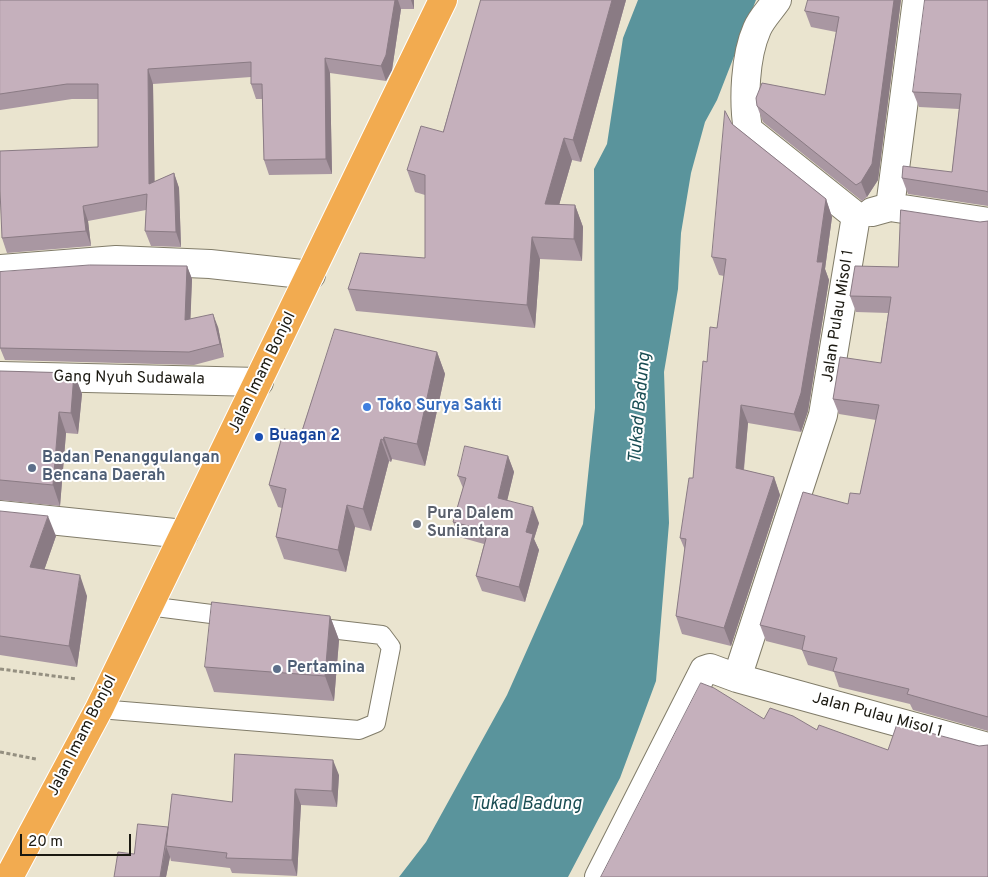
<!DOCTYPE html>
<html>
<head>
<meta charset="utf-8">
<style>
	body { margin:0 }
	#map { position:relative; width:988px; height:877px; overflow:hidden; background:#eae4cf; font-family:Overpass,sans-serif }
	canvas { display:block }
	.scale { position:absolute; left:20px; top:834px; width:111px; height:22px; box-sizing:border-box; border:2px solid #1b1911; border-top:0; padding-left:6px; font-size:15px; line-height:18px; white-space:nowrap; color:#1b1911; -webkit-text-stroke:4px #fff; paint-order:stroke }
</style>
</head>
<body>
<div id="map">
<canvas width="988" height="877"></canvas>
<div class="scale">20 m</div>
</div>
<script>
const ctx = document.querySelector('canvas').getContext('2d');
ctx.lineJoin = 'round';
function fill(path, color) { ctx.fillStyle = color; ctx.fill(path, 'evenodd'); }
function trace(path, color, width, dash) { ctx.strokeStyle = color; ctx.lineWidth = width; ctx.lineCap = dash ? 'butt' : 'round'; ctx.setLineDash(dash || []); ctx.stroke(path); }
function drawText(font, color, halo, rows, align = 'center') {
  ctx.font = font + ' Overpass,sans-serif'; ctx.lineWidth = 4; ctx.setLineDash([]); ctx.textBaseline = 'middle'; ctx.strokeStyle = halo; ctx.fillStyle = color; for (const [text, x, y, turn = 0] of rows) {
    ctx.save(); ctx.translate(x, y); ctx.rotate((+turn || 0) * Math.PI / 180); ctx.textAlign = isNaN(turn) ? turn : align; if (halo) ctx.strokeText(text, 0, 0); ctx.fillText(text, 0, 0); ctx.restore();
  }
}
const water = new Path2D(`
	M638 0H756L717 100 705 122 691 173 681 233 678 289 664 372 669 523 656 681 620 778 568 877H399L426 842 507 695 583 524 595 408 594 169 607 144 623 38Z`);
const path = new Path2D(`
	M0 669 77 679
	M0 752 36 759`);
const service = new Path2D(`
	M148 606 235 617
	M99 709 359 730 376 723 391 647 382 635 313 627`);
const minor = new Path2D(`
	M890 207 917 0
	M872 212 890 207 988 222
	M0 269 116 260 210 264 311 275
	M0 376 259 382
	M0 515 184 534
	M737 678 823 415 856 216 748 130C743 101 745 56 757 29 761 19 771 9 777 0
	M599 877 704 670 710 668 737 678 988 747`);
const trunk = new Path2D(`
	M9 877 99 709 443 0`);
const wall = new Path2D(`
	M0 0H414V9H401L392 70 386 81 330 73 332 174 269 175 264 160 262 99H256L251 84V77L153 84 154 182 174 173 179 188 181 247 151 246 145 231 146 210 88 221 91 246 7 253 2 238 98 147V99H72L0 110Z
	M481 0H626L581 162 572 160 559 205H575L583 227 582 261 540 259 535 328 356 311 348 289 425 258V195L415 192 407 170 443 132Z
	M808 0H901L878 180 867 197 862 201 763 122 757 106 825 95 836 32 811 27 805 11Z
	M988 0V206L908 194 902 178 952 172 959 109 919 107 913 92Z
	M732 124 826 199 832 217 825 269 829 280 808 411 801 432 748 423 744 470 774 477 780 495 731 646 682 634 676 616 685 550 680 538 693 478 707 362 717 328 724 276 719 275 712 257Z
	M988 221V731L913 710 910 704 839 687 834 672 808 665 802 650 766 641 760 625 848 504 860 494 876 420 839 414 833 399 881 363 888 313 856 312 850 296 898 267 980 222Z
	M187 266 192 279 190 319 218 327 224 357 194 365 5 360 0 348Z
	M437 352 445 374 425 466 392 459 391 462 389 461 371 531 355 527 346 572 284 559 276 537 282 508 278 507 269 485 301 433Z
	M0 371 74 373 82 394 78 434 66 433 60 506 0 500Z
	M508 456 514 472 507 500 539 523 534 539 539 550 525 602 482 591 476 576 484 544 459 537 453 522 463 488 458 476Z
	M0 511 56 536 44 570 87 596 77 667 0 655Z
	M330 616 339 640 334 701 214 692 205 667Z
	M339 775 337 807 301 805 297 876 232 873 230 868 171 861 170 857 166 877H114L168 827 232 802Z`);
const shadedWall = new Path2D(`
	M395 0H398L401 9 392 70 386 81 381 66Z
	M411 0H414V9Z
	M612 0H626L581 162 573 140Z
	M894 0H901L878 180 867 197 861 182Z
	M325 58 330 73 332 174 326 159Z
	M148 69 153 84 155 199 149 184Z
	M564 138 572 160 553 226 545 204Z
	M174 173 179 188 181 247 176 232Z
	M826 199 832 217 825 269 829 280 808 411 801 432 794 414 817 262Z
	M575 205 583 227 582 261 574 239Z
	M83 206 88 221 91 246 86 231Z
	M532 237 540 259 535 328 527 305Z
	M187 266 192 279 190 333 185 320Z
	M213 314 218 327 224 357 220 344Z
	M437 352 445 374 425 466 417 444Z
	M74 373 82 394 78 434 71 413Z
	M741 405 748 423 742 486 736 468Z
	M59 412 66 433 60 506 53 485Z
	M384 437 392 459 391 462 383 440Z
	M381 439 389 461 371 531 363 509Z
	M508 456 514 472 504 514 498 498Z
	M774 477 780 495 731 646 724 628Z
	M347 505 355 527 346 572 338 550Z
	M533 507 539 523 534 539 539 550 525 602 519 587 526 532Z
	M48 516 56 536 38 588 30 567Z
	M80 575 87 596 77 667 69 646Z
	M330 616 339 640 334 701 325 676Z
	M333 760 339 775 337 807 332 791Z
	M295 789 301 805 297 876 292 860Z
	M166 846 170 857 166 877H160Z`);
const building = new Path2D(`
	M0 0H395L386 55 381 66 325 58 326 159 264 160 262 84H251V62L148 69 149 184 174 173 176 232 145 231 147 194 83 206 86 231 2 238 0 190V151L98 147V84H67L0 94Z
	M481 0H612L573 140 564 138 545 204 575 205 574 239 532 237 527 305 348 289 360 253 425 258V175L407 170 421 126 443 132Z
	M808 0H894L872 164 861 182 856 185 757 106 756 98 762 83 825 95 839 17 805 11Z
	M925 0H988V192L985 191 902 178 903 166 952 172 961 94 913 92Z
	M725 111 732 124 826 199 817 262H823L801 393 794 414 741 405 736 468 774 477 724 628 676 616 686 539 680 538 689 478H693L703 361 707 362 710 327 717 328 726 259 712 257Z
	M901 210 980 222 988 221V717L907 694 909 689 833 671 837 658 802 650 805 636 760 625 803 492 848 504 850 493 860 494 879 405 833 399 840 357 881 363 891 297 850 296 855 266 898 267Z
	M90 265 187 266 185 320 213 314 220 344 189 352 0 348V272Z
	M335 329 437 352 417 444 384 437 383 440 381 439 363 509 347 505 338 550 276 537 286 489 269 485 284 429 301 433Z
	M0 371 74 373 71 413 59 412 53 485 0 480Z
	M465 446 508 456 498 498 533 507 526 532 533 534 519 587 476 576 488 531 453 522 466 478 458 476Z
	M0 511 48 516 30 567 80 575 69 646 0 636Z
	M212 602 330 616 325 676 205 667Z
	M701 683 714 688 764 719 770 708 793 716 817 730 819 725 888 750 897 724 979 746 988 745V877H601Z
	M235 754 333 760 332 791 295 789 292 860 226 858 227 853 166 846 172 794 232 802Z
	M138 824 168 827 160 877H114L118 852 134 854Z`);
const markers = [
	[367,407,5,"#3f7fe0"],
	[259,437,5,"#1a4fb4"],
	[32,468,5,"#5c6f8a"],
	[417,524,5,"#6b7280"],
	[277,669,5,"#5c6f8a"]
];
const streetNames = [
	["Jalan Pulau Misol 1",839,316,-81],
	["Jalan Imam Bonjol",263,373,-64],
	["Gang Nyuh Sudawala",129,379,1],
	["Jalan Pulau Misol 1",877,716,15],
	["Jalan Imam Bonjol",83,736,-63]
];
const shopNames = [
	["Toko Surya Sakti",377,407]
];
const transitNames = [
	["Buagan 2",269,437]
];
const serviceNames = [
	["Badan Penanggulangan",42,459],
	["Bencana Daerah",42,477],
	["Pertamina",287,669]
];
const worshipNames = [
	["Pura Dalem",427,515],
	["Suniantara",427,533]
];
const waterNames = [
	["Tukad Badung",641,408,-85],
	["Tukad Badung",526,805]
];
fill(water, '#5a949c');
trace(service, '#817c69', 20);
trace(minor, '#817c69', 30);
trace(trunk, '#fff', 30);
trace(path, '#948f80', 3, [4, 2.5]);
trace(service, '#fff', 18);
trace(minor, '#fff', 28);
trace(trunk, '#f2ab50', 28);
fill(wall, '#a997a2');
fill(shadedWall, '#8a7b84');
fill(building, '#c5b0bc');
trace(building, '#8a7b84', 1);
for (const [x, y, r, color] of markers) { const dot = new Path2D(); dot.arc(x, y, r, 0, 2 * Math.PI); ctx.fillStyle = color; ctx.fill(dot); trace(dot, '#fff', 2); }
drawText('16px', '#1b1911', '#fff', streetNames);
drawText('bold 16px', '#366cbe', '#fff', shopNames, 'left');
drawText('bold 16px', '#164399', '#fff', transitNames, 'left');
drawText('bold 16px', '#4e5e75', '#fff', serviceNames, 'left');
drawText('bold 16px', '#5b616d', '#fff', worshipNames, 'left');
drawText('italic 18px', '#194d53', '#fff', waterNames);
</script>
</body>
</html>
